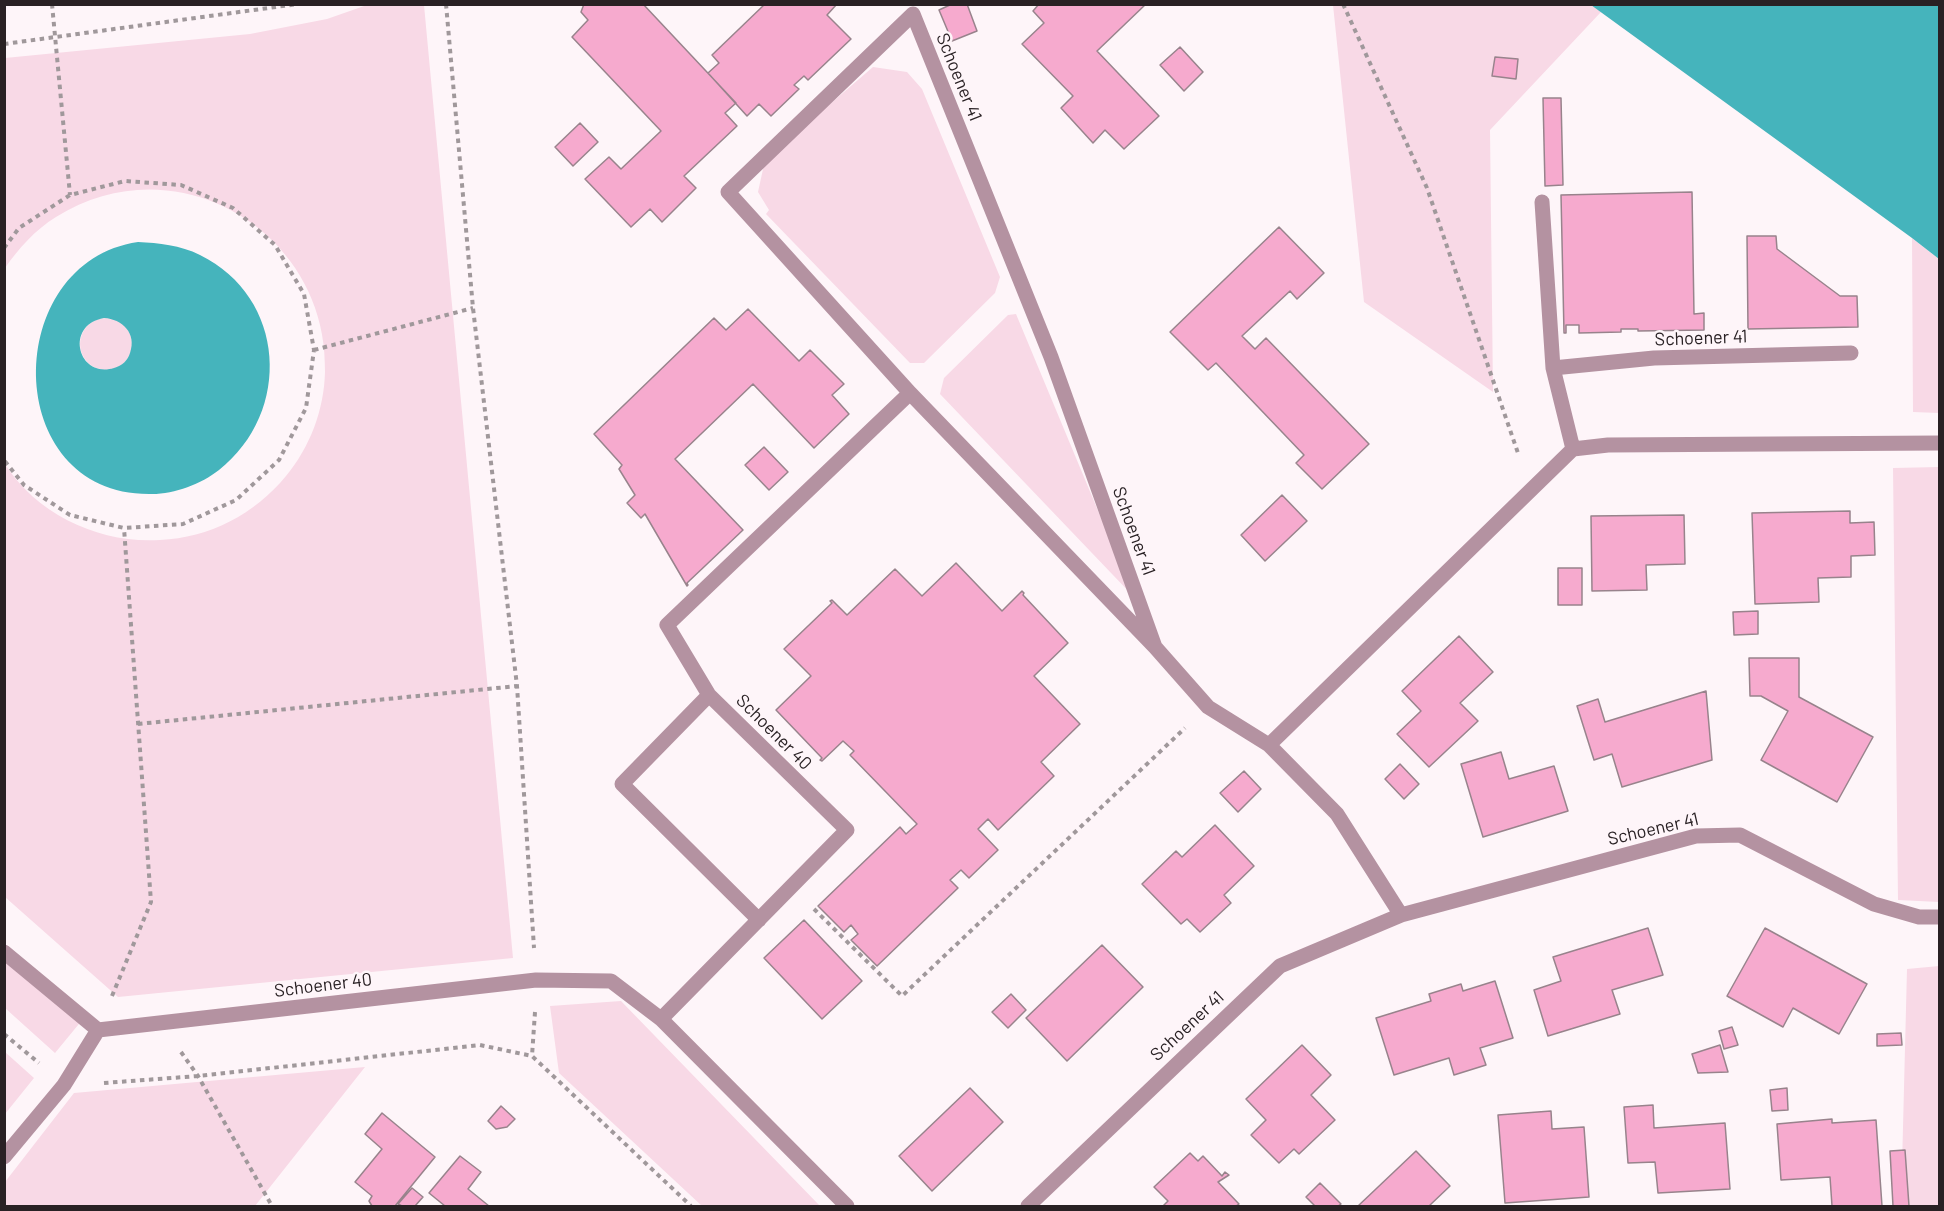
<!DOCTYPE html>
<html>
<head>
<meta charset="utf-8">
<style>
	body { margin:0 }
	#map { position:relative; width:1944px; height:1211px; overflow:hidden; background:#fef5f9; font-family:Barlow,sans-serif }
	canvas { display:block }
	.frame { position:absolute; inset:0; border:6px solid #292124; pointer-events:none }
</style>
</head>
<body>
<div id="map">
<canvas width="1944" height="1211"></canvas>
<div class="frame"></div>
</div>
<script>
const ctx = document.querySelector('canvas').getContext('2d');
ctx.lineJoin = 'round';
function fill(path, color) { ctx.fillStyle = color; ctx.fill(path, 'evenodd'); }
function trace(path, color, width, dash) { ctx.strokeStyle = color; ctx.lineWidth = width; ctx.lineCap = dash ? 'butt' : 'round'; ctx.setLineDash(dash || []); ctx.stroke(path); }
function drawText(font, color, halo, rows, align = 'center') {
  ctx.font = font + ' Barlow,sans-serif'; ctx.lineWidth = 5; ctx.setLineDash([]); ctx.textBaseline = 'middle'; ctx.strokeStyle = halo; ctx.fillStyle = color; for (const [text, x, y, turn = 0] of rows) {
    ctx.save(); ctx.translate(x, y); ctx.rotate((+turn || 0) * Math.PI / 180); ctx.textAlign = isNaN(turn) ? turn : align; if (halo) ctx.strokeText(text, 0, 0); ctx.fillText(text, 0, 0); ctx.restore();
  }
}
const green = new Path2D(`
	M1591 4 1601 12 1490 130 1493 392 1364 302 1333 5Z
	M367 5H424L513 958 118 997 5 897V464C37 515 101 544 160 540 209 538 255 514 286 476 310 447 324 410 325 372 329 232 176 141 56 217 35 230 19 248 5 268V58L250 34 327 19Z
	M873 67 907 72 922 89 1000 277 995 293 924 363H910L766 214 769 210 758 192 765 160Z
	M1912 238 1939 259V413L1913 412Z
	M1016 314 1134 597 940 394 944 378 1008 315Z
	M80 344a26 26 0 1 1 52 0a26 26 0 1 1-52 0Z
	M1939 467V902L1898 900 1893 468Z
	M5 953 83 1019 55 1053 5 1008Z
	M1939 966V1206H1901L1907 969Z
	M621 1001 820 1206H702L559 1073 550 1006Z
	M5 1052 34 1078 5 1114Z
	M365 1067 255 1206H5V1182L74 1093Z`);
const water = new Path2D(`
	M1591 5H1939V259L1912 238Z
	M138 242C159 243 180 245 200 255 286 297 293 412 219 470 201 484 175 494 152 494 0 497 0 262 138 242ZM104 318C122 319 137 333 130 353 128 360 122 366 114 368 78 379 64 325 104 318Z`);
const building = new Path2D(`
	M584 4H643L736 103 725 113 737 126 684 176 696 188 662 222 650 209 631 227 585 179 609 157 621 169 661 131 572 37 588 20 581 12Z
	M765 4H837L827 15 851 39 808 80 804 76 794 85 799 89 771 116 759 104 747 116 708 73 719 63 712 55Z
	M952 4H967L977 31 952 41 939 10Z
	M1039 4H1146L1097 51 1159 116 1124 149 1105 130 1093 143 1061 108 1073 96 1022 44 1044 23 1033 11Z
	M1180 47 1203 72 1184 91 1160 65Z
	M1495 57 1518 59 1516 79 1492 76Z
	M1543 98H1561L1563 185 1545 186Z
	M580 123 598 142 573 166 555 147Z
	M1692 192 1694 314 1704 313V330L1638 331V329H1621V332L1579 333V325H1566V333H1564L1561 195Z
	M1279 227 1324 273 1297 299 1290 291 1242 336 1255 349 1266 338 1369 444 1322 489 1296 463 1304 455 1216 363 1208 370 1170 332Z
	M1747 236H1776L1777 249 1840 296H1857L1858 327 1748 329Z
	M748 309 799 361 810 350 844 384 832 395 849 414 814 448 753 384 675 459 743 530 687 583 688 585 687 586 645 514 641 518 627 503 635 495 619 469 622 465 594 434 714 318 726 330Z
	M764 447 788 472 769 490 745 465Z
	M1282 495 1307 521 1265 561 1241 535Z
	M1850 511V523L1874 522 1875 555 1851 556V577L1818 578 1819 602 1755 604 1752 513Z
	M1684 515 1685 564 1646 565 1647 590 1592 591 1591 516Z
	M956 563 1002 611 1022 591 1024 593 1023 595 1068 643 1034 676 1080 724 1041 762 1054 776 998 830 988 819 978 829 998 850 969 878 961 870 950 880 958 888 877 966 851 940 858 934 851 925 844 932 818 906 900 827 906 834 917 824 850 755 854 751 843 741 822 761 820 760 822 758 776 710 811 676 784 649 832 603 830 601 832 600 847 615 895 569 922 596Z
	M1558 568H1582V605H1558Z
	M1758 611V634L1734 635 1733 612Z
	M1459 636 1493 672 1460 703 1478 721 1429 767 1397 734 1421 711 1402 691Z
	M1749 658H1799V697L1873 737 1837 802 1761 760 1788 711 1761 696H1750Z
	M1706 691 1712 760 1622 787 1612 754 1594 760 1577 706 1598 699 1605 722Z
	M1501 752 1509 779 1554 766 1568 811 1483 837 1461 764Z
	M1400 764 1419 784 1404 799 1385 779Z
	M1244 771 1261 789 1238 812 1220 793Z
	M1215 825 1254 866 1224 895 1231 903 1200 932 1187 919 1181 924 1142 884 1176 851 1182 857Z
	M804 920 862 981 822 1019 764 958Z
	M1648 928 1663 975 1612 990 1620 1014 1548 1036 1534 990 1561 981 1553 957Z
	M1765 928 1867 984 1839 1034 1793 1008 1783 1027 1727 996Z
	M1102 945 1143 987 1067 1061 1026 1018Z
	M1495 981 1513 1038 1480 1048 1486 1065 1454 1075 1449 1058 1394 1075 1376 1018 1431 1001 1429 994 1461 984 1463 991Z
	M1011 994 1026 1010 1008 1028 992 1012Z
	M1732 1027 1738 1045 1724 1049 1719 1031Z
	M1901 1033 1902 1045 1877 1046V1034Z
	M1302 1045 1331 1075 1311 1095 1335 1120 1299 1154 1294 1149 1279 1163 1251 1135 1266 1120 1246 1099Z
	M1720 1045 1728 1072 1698 1073 1692 1054Z
	M970 1088 1003 1122 932 1191 899 1156Z
	M1787 1088 1788 1110 1772 1111 1770 1090Z
	M1653 1105 1654 1128 1725 1123 1730 1189 1658 1193 1655 1162 1628 1163 1624 1107Z
	M501 1106 515 1119 507 1127 496 1129 488 1121Z
	M1551 1111 1552 1129 1584 1127 1589 1197 1505 1203 1498 1115Z
	M382 1113 435 1157 395 1206H372L369 1201 372 1196 355 1182 382 1149 365 1134Z
	M1832 1119V1123L1876 1120 1882 1206H1832L1830 1177 1781 1180 1777 1124Z
	M1905 1150 1909 1206H1893L1890 1151Z
	M1416 1151 1450 1186 1429 1206H1358Z
	M1190 1153 1198 1161 1203 1156 1222 1176 1225 1172 1229 1175 1218 1182 1239 1204 1236 1206H1163L1168 1201 1154 1187Z
	M460 1156 481 1172 468 1189 489 1206H445L429 1193Z
	M1320 1183 1341 1204 1338 1206H1315L1306 1197Z
	M412 1188 423 1197 415 1206H402L398 1204Z`);
const path = new Path2D(`
	M52 4 70 195
	M446 4 473 308 517 686 534 948
	M1343 4 1427 188 1519 456
	M4 44 298 4
	M4 248 19 228 70 195 125 181 181 185 233 208 275 245 304 294 314 350 306 408 279 460 236 500 183 524 124 528 70 515 24 485 4 460
	M314 350 473 308
	M138 724 517 686
	M814 909 902 996 1185 728
	M112 996 151 902 124 528
	M535 1012 532 1056 691 1206
	M4 1034 39 1063
	M181 1052 198 1076 272 1206
	M104 1083 198 1076 480 1045 532 1056`);
const street = new Path2D(`
	M1542 202 1553 368 1573 449
	M1553 368 1654 358 1851 353
	M1155 647 1051 357 913 14 728 192 910 393 1155 647 1208 707 1269 745 1337 814 1401 915
	M709 695 667 625 910 393
	M1269 745 1573 449 1608 445 1940 443
	M4 952 98 1030 536 980 611 981 661 1019 847 1206
	M661 1019C723 956 785 893 847 830L709 695 622 784 759 920
	M4 1157 64 1085 98 1030
	M1028 1206 1280 966 1401 915 1696 836 1740 835 1874 904 1919 917H1940`);
const streetNames = [
	["Schoener 41",959,77,68],
	["Schoener 41",1701,338,-2],
	["Schoener 41",1134,531,70],
	["Schoener 40",774,732,45],
	["Schoener 41",1653,829,-13],
	["Schoener 40",323,985,-7],
	["Schoener 41",1187,1026,-43]
];
fill(green, '#f8d9e6');
fill(water, '#45b4bc');
fill(building, '#f6aace');
trace(building, '#98838c', 1.5);
trace(path, '#a0989b', 4, [4.5, 4.5]);
trace(street, '#b492a1', 15);
drawText('18px', '#292124', '#fef5f9', streetNames);
</script>
</body>
</html>
